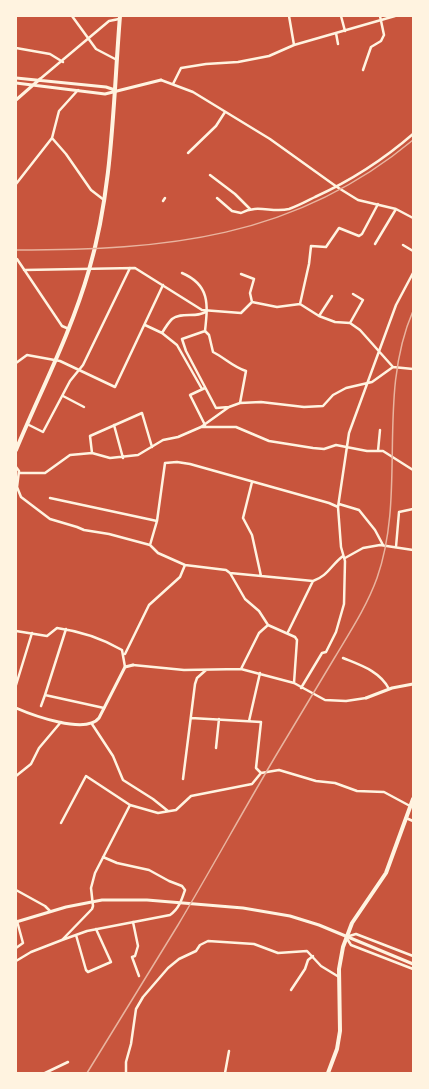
<!DOCTYPE html>
<html>
<head>
<meta charset="utf-8">
<style>
	body { margin:0 }
	#map { position:relative; width:429px; height:1089px; overflow:hidden; background:#c8553d; font-family:"Exo 2",sans-serif }
	canvas { display:block }
	.frame { position:absolute; inset:0; border:17px solid #fff3e0; pointer-events:none }
</style>
</head>
<body>
<div id="map">
<canvas width="429" height="1089"></canvas>
<div class="frame"></div>
</div>
<script>
const ctx = document.querySelector('canvas').getContext('2d');
ctx.lineJoin = 'round';
function trace(path, color, width, dash) { ctx.strokeStyle = color; ctx.lineWidth = width; ctx.lineCap = dash ? 'butt' : 'round'; ctx.setLineDash(dash || []); ctx.stroke(path); }
const minor = new Path2D(`
	M72 16 96 49 117 60
	M289 16 294 45
	M341 16 345 31
	M336 33 338 44
	M16 48 50 54 63 62
	M363 70 371 47 381 41 384 35 380 16
	M40 79 109 21 119 19
	M161 80 193 92 270 139 337 187 358 200 396 209 413 218
	M173 84 181 68 206 64 238 62 269 56 294 45 395 16
	M52 138 66 154 91 190 104 200
	M188 153 216 126 225 112
	M210 175 235 194 250 209
	M16 184 52 138 59 111 78 90
	M217 198 232 211 241 213C257 204 272 213 289 209 298 206 307 201 315 197 350 181 383 160 413 134
	M163 201 165 198
	M375 244 396 209
	M403 245 413 251
	M17 259 62 326 69 329
	M24 270 135 268 202 310 241 313 252 302 277 307 300 304 319 316 335 322 350 323 360 330 393 367
	M182 273C210 285 208 304 205 331L209 335 213 352C225 358 233 367 246 371L240 403
	M241 274 254 279 250 293 252 302
	M300 304 309 264 311 246 326 247 339 228 359 236 362 234 378 204
	M319 316 332 296
	M350 323 363 300 353 294
	M145 325 162 333 177 345 202 389
	M205 331 182 339 186 351 216 408 229 407 240 403 261 402 304 407 323 406 333 395 346 388 372 382 393 367 413 369
	M162 333C165 328 168 323 172 319 182 311 197 319 207 311
	M16 363 27 355 60 361 115 387 163 285
	M63 396 84 407
	M27 424 43 432 70 381 83 365 130 268
	M114 425 123 458
	M205 425 190 395 205 388
	M202 427H236L269 441 313 448 324 449 336 445 367 451H383L413 470
	M378 451 380 430
	M92 453 90 436 142 413 152 447
	M16 467 19 471 17 487 21 497 50 519 77 527 84 530 109 534 150 545 158 553 185 565 226 570 230 573 313 581C328 576 331 565 343 556
	M19 473H45L70 455 92 453 110 458 138 455 163 440 178 437 201 427 229 407
	M252 482 243 518 252 535 261 576
	M50 498 157 521
	M339 504 359 510 375 530 383 545
	M150 545 157 521 165 463 177 462 190 464 329 503 338 507
	M396 547 399 512 413 509
	M345 558 363 548 380 545 413 550
	M230 573 245 599 259 611 268 625
	M66 629 45 695 104 708
	M16 631 47 636 57 628C79 631 103 639 122 650L125 667
	M288 632 313 581
	M125 654 149 605 180 577 185 565
	M343 658C360 665 380 671 389 689
	M133 665 184 670 241 669 294 683 325 700 346 701 366 698
	M241 669 259 633 268 625 295 637 297 640 294 683
	M16 685 32 633
	M301 688 322 653 326 652 336 632 344 604 345 561 341 547 338 507 349 433 396 305 413 273
	M41 706 45 695
	M191 718 261 722 256 768 261 773
	M249 721 260 673
	M92 724 113 756 123 780 153 799 168 811
	M216 748 219 719
	M16 776 31 764 39 748 61 722
	M183 779 195 684 197 678 206 670
	M406 818 413 821
	M61 823 86 776 130 805 158 813 176 810 191 796 252 784 261 773 279 770 316 781 335 783 357 791 384 792 410 806
	M16 890 45 906 50 911
	M133 922 138 946 135 956 132 957 139 976
	M76 935 86 970 88 972 111 962 96 929
	M62 940 87 931 170 915C179 909 182 899 185 890L182 886 169 881 149 870 117 863 103 857
	M16 948 23 943 17 921
	M413 956 356 934 346 937 351 945 413 969
	M16 961 31 952 62 940 92 909 93 906 91 888 95 873 130 805
	M291 990 305 969 308 960 313 956
	M45 1073 68 1062
	M126 1073V1062L131 1044 136 1009 143 997 168 968 179 959 196 951 200 945 208 941 254 944 278 953 307 951 321 966 339 977
	M225 1073 229 1051`);
const tertiary = new Path2D(`
	M16 78 106 87 115 90
	M16 83 105 94 161 80
	M16 100 40 79
	M366 698 392 688 413 684
	M16 708C32 715 86 735 99 718L125 667 133 665
	M16 922 66 907 102 900H147L243 908 290 916 319 925 413 964`);
const primary = new Path2D(`
	M16 450C41 390 71 333 89 270 113 188 113 101 120 16`);
const trunk = new Path2D(`
	M328 1073 337 1049 340 1031 339 969 343 947 352 923 386 873 413 799`);
const rail = new Path2D(`
	M16 250C165 250 294 239 413 140
	M87 1073C117 1024 148 974 178 925 212 868 244 809 278 752 297 720 316 689 335 657 350 632 367 606 377 578 407 493 376 396 413 311`);
trace(minor, '#fff3e0', 2.5);
trace(tertiary, '#fff3e0', 3);
trace(primary, '#fff3e0', 4);
trace(trunk, '#fff3e0', 4);
trace(rail, '#e9b49f', 1.5);
</script>
</body>
</html>
